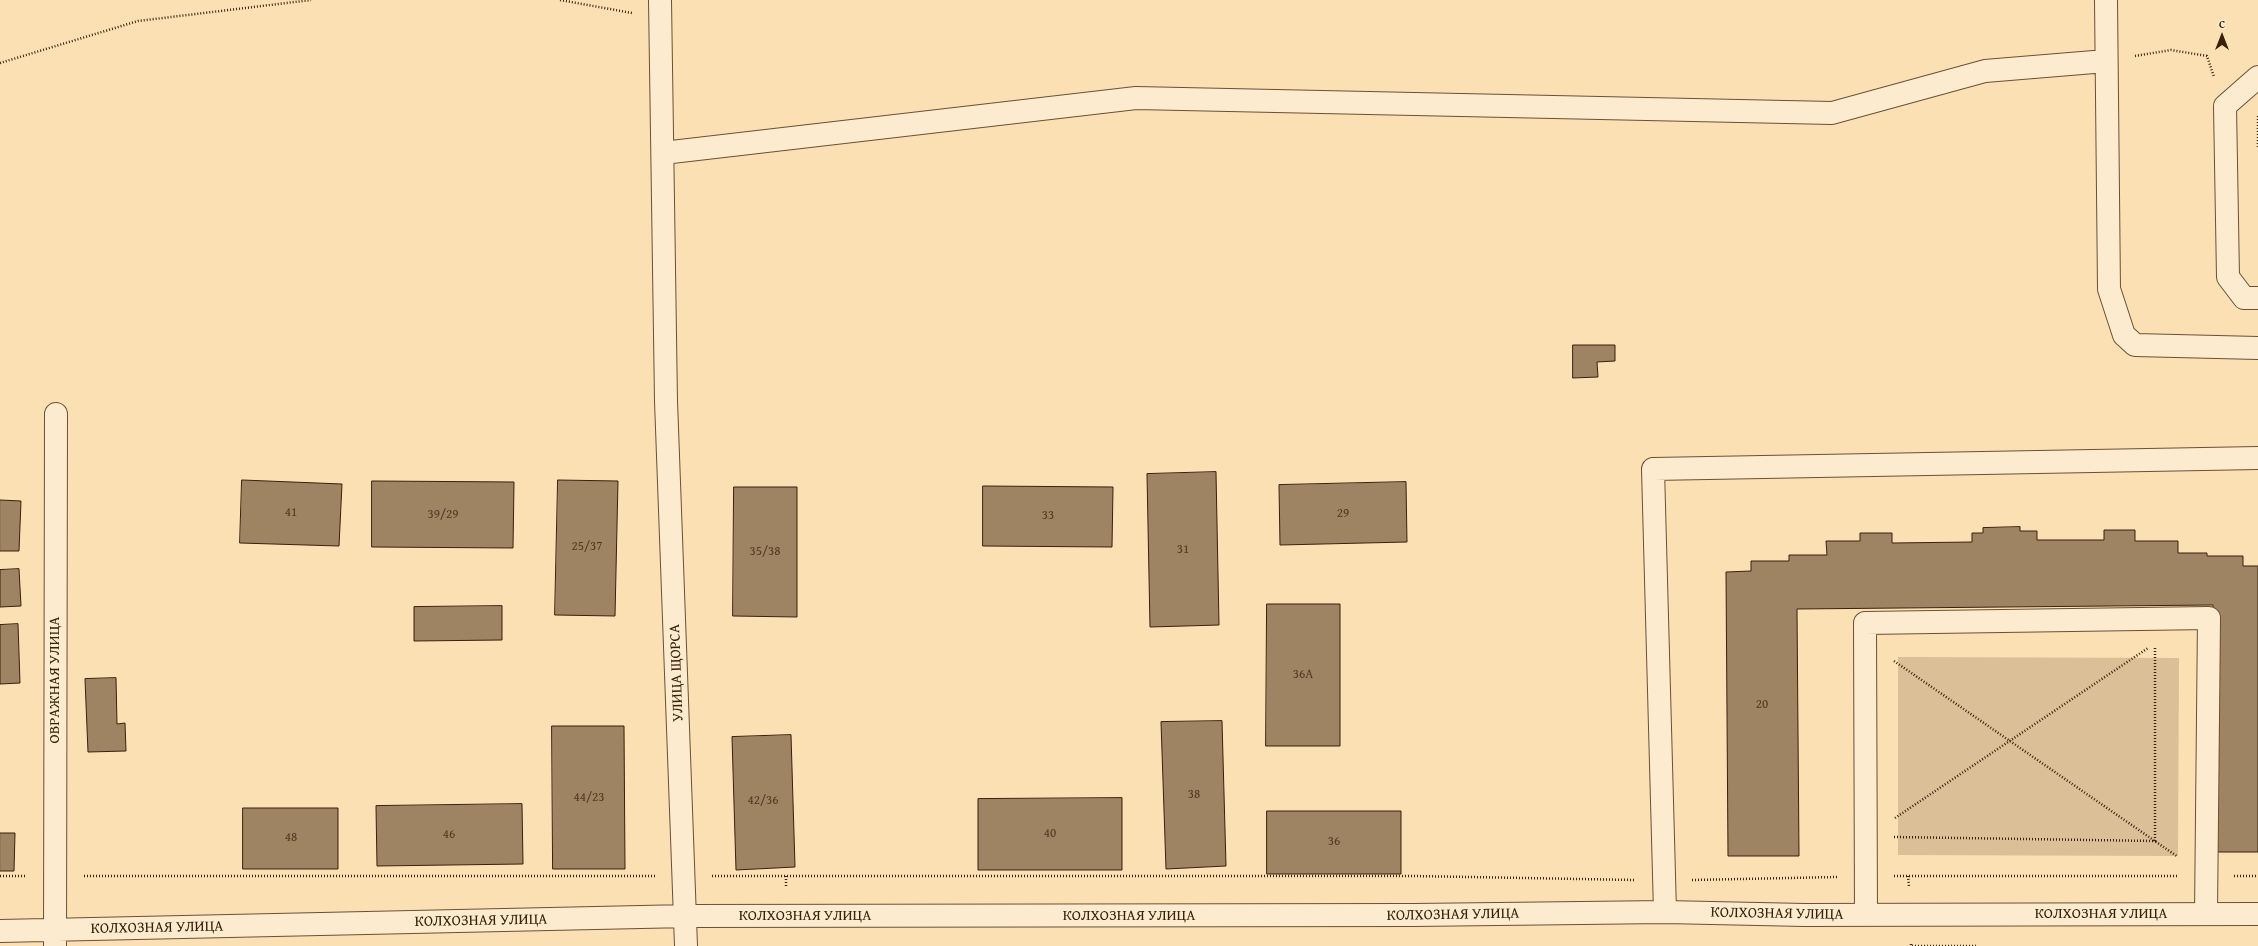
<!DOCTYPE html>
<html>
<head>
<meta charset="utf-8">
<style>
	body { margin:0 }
	#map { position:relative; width:2258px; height:946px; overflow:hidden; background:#fbe0b3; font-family:"Gentium Book Plus",serif }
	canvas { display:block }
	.north { position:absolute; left:2202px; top:16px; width:40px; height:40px; -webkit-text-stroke:3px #fcebce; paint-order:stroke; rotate:0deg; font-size:11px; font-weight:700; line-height:16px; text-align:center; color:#39200d }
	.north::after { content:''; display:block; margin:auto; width:14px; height:18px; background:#39200d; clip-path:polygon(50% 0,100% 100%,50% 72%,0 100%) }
</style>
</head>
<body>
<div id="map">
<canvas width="2258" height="946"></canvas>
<div class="north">С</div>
</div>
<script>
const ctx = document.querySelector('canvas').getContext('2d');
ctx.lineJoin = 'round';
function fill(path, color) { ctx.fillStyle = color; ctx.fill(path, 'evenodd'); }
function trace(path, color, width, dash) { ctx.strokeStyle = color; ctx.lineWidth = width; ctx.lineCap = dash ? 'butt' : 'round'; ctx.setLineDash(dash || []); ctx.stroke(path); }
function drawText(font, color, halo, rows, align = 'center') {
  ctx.font = font + ' "Gentium Book Plus",serif'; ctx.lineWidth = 3; ctx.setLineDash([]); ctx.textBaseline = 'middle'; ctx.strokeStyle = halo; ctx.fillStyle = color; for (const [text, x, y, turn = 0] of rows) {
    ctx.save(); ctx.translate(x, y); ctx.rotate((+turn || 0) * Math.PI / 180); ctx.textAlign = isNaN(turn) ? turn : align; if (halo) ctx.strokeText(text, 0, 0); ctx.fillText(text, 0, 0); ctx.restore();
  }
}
const green = new Path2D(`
	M1898 657 2179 658 2178 856 1898 855Z`);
const building = new Path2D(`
	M1573 345H1615V361L1597 362 1598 377 1573 378Z
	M1216 472 1219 625 1150 627 1147 474Z
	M242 480 342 484 339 546 240 543Z
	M558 480 618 481 615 616 555 615Z
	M372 481 514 482 513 548 372 547Z
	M1406 482 1407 542 1280 545 1279 485Z
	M983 486 1113 487 1112 547 983 546Z
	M734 487H797V617L733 616Z
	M0 500 21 501 19 551H0Z
	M2020 527V531H2037V540H2104V530H2135V541H2178V553H2207V556H2243V566H2258V852H2215L2213 605 1797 609 1799 856H1728L1726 572 1751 571V561H1789V555H1827L1826 541H1860V533H1892V543L1972 542V533H1983V528Z
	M19 569 21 606 0 607V570Z
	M1267 604H1340V746H1266Z
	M502 606V640L414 641V607Z
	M18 624 20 683 0 684V625Z
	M116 678 117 724 125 723 126 751 88 752 85 679Z
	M1222 721 1226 866 1166 869 1161 722Z
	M552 726H624L625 869H553Z
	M791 735 795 867 736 870 732 737Z
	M1122 798V870H978V799Z
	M522 804 523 864 377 866 376 806Z
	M243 808H338V869H243Z
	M1267 811H1401V874H1267Z
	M0 833H15L14 871H0Z`);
const path = new Path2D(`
	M560 0 632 13
	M2135 56 2171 50 2207 56 2214 77
	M0 63 138 21 311 0
	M2258 116V148
	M1894 661 2178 857
	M1895 818 2148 648
	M1894 837 2155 841V648
	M0 876H27
	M84 876H655
	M712 876H1414L1635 880
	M786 876V888
	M1894 876H2177
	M1908 876 1909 887
	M2234 876H2258
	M1692 880 1837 877
	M1911 944V946H1977`);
const minor = new Path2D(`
	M660 0 666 401 686 946
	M2106 0 2109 289 2124 335 2135 345 2258 348
	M2258 77 2225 106 2228 277 2244 298H2258
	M663 153 1136 98 1832 113 1985 71 2106 61
	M1665 912 1653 469 2258 458
	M1866 915 1865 623 2209 618 2206 914
	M0 931 687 916 1414 915 1665 912 1805 915 2258 914
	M55 945 56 414`);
const numberNames = [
	["41",291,513],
	["29",1343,514],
	["39/29",443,515],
	["33",1048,516],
	["25/37",587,547],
	["31",1183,550],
	["35/38",765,552],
	["36А",1303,675],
	["20",1762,705],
	["38",1194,795],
	["44/23",589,798],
	["42/36",763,801],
	["40",1050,834],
	["46",449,835],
	["48",291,838],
	["36",1334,842]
];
const streetNames = [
	["УЛИЦА ЩОРСА",677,673,-92],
	["ОВРАЖНАЯ УЛИЦА",55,680,-90],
	["КОЛХОЗНАЯ УЛИЦА",1777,914,1],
	["КОЛХОЗНАЯ УЛИЦА",2101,914],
	["КОЛХОЗНАЯ УЛИЦА",1453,915,-1],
	["КОЛХОЗНАЯ УЛИЦА",805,916],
	["КОЛХОЗНАЯ УЛИЦА",1129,916],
	["КОЛХОЗНАЯ УЛИЦА",481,921,-1],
	["КОЛХОЗНАЯ УЛИЦА",157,928,-1]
];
fill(green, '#dabf97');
fill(building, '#9e8463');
trace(building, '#39200d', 1);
trace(minor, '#6a5036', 24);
trace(path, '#39200d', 2.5, [1, 2]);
trace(minor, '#fcebce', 22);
drawText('13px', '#523922', null, numberNames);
drawText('15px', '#39200d', '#fcebce', streetNames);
</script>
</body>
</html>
